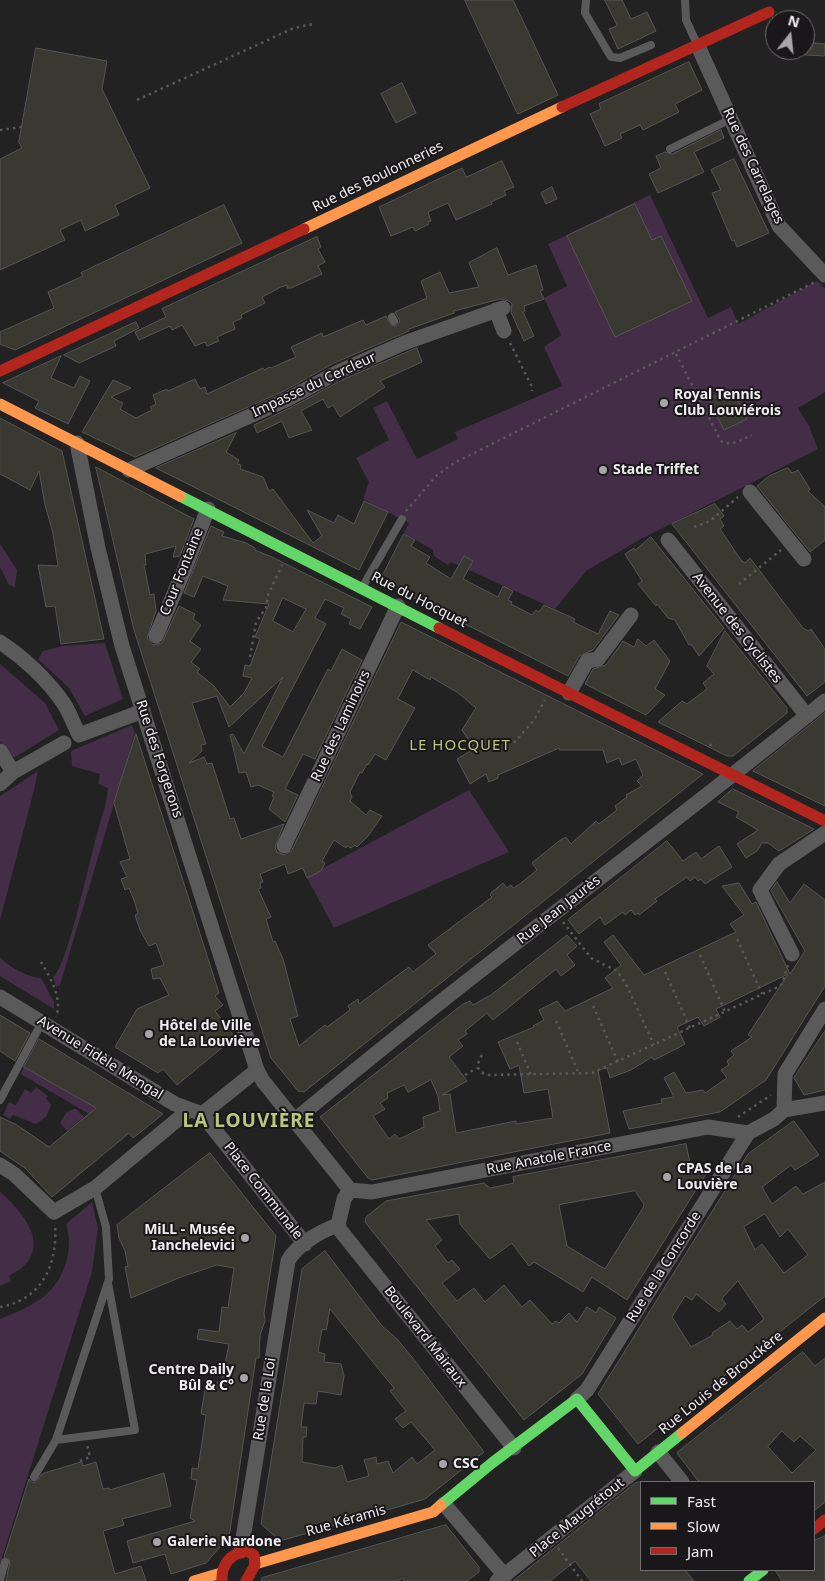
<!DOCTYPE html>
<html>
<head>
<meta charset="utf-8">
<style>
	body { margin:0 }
	#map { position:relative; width:825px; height:1581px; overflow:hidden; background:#222; font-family:"Noto Sans",sans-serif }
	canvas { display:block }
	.legend { position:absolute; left:640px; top:1481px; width:175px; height:90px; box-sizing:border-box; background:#1a171a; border:1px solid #6f6d6f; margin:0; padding:6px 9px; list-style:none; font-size:15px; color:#efedef }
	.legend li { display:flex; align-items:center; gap:10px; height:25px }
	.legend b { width:25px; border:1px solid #6f6d6f }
	.north { position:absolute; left:765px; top:10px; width:50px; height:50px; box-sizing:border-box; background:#1a171a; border:1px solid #6f6d6f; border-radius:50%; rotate:16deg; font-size:14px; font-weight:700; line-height:20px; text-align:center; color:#efedef }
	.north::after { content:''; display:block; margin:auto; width:18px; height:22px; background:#a7a6a7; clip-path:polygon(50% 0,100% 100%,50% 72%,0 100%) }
</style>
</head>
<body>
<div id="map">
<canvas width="825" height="1581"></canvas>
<ul class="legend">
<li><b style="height:6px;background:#63d668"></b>Fast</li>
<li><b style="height:6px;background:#ff974d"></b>Slow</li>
<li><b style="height:6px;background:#b3261e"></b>Jam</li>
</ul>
<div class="north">N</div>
</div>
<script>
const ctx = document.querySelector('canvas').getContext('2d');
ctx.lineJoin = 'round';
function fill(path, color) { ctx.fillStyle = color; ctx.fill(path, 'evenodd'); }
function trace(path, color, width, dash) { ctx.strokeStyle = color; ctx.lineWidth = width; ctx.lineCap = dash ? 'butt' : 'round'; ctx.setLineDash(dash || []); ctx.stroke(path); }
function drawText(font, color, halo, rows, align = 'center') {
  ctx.font = font + ' "Noto Sans",sans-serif'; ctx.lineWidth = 4; ctx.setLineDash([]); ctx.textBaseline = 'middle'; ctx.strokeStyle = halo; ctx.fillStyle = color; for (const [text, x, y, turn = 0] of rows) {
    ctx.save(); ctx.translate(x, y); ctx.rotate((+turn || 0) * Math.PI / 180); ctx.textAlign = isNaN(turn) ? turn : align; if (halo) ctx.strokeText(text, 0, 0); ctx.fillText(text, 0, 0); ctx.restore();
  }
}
const green = new Path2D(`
	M650 195 708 318 731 307 738 324 817 281 825 289V392L798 408 809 426 818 449 641 539 586 571 555 609 451 562 448 565 434 556 433 550 404 533 409 523 363 499 369 482 356 458 389 440 373 408 387 401 417 459 458 439 455 432 562 386 544 347 561 335 544 298 567 286 548 244Z
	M0 544 17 570 15 587 9 585 0 567Z
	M105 643 123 699 85 716 69 688 38 659 43 651 63 646Z
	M0 664 45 703 59 730 14 758 0 741Z
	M132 725 135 733 60 985 56 987 53 977C69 966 94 835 105 807L108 788 98 784 100 774 72 766 71 751Z
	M38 771 34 790 0 920V796Z
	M469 790 509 852 334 928 290 846 323 868Z
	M0 957C6 966 30 978 41 978L54 1002V1009L0 976Z
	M24 1067 95 1108 89 1114 21 1074Z
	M36 1087 48 1096 46 1098 51 1105 46 1117 36 1124 13 1115 10 1119 3 1115 9 1102 16 1105 25 1089 31 1093Z
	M73 1109H76L84 1117 67 1131 60 1123 66 1113Z
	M0 1192C28 1216 55 1253 9 1276L11 1281 0 1286Z
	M92 1202 98 1228 92 1272 0 1564V1319C13 1314 27 1308 39 1300 63 1285 75 1250 66 1224Z`);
const building = new Path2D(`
	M465 0H513L558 95 518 114Z
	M605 0H622L631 19 647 12 656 31 618 49 609 29 617 26Z
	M805 42 825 44V56L805 55Z
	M36 48 107 61 102 89 150 188 115 205 119 215 85 231 81 220 60 230 65 240 0 270V159L22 148 19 142Z
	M689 62 702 90 675 104 679 112 643 130 640 125 620 134 622 138 605 146 590 114 601 109 599 104Z
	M402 83 416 113 396 123 381 94Z
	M721 130 724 138 694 152 704 172 658 193 649 174 661 168 656 156 665 152 672 154Z
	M734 159 769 233 737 247 734 240 732 241 712 193 721 190 711 170Z
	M502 161 514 187 504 191 506 195 491 202 492 204 456 220 448 203 428 212 431 221 428 222 429 224 415 231 413 227 391 236 379 207 462 168 466 177Z
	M552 187 557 199 546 204 541 193Z
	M635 204 652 240 661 236 692 301 615 337 567 236Z
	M224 205 242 243 15 350 0 344V332L54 308 48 292 83 276 81 273Z
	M317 237 321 247 318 249 325 262 318 266 322 274 291 288H287V285L281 287 262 297 265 303 241 315 242 318 233 322 235 329 217 337 219 341 207 346 205 342 195 346 182 325 172 330 170 326 139 340 135 332 166 317 162 309Z
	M497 248 508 275 536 265 543 290 540 291 544 299 524 306 525 311 523 312 534 336 524 341 511 312 512 304 509 301 500 299 454 311V313L409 329V331L334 363 284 391 135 457 82 432 113 380 131 388 111 397 123 403 120 409 136 418 152 410 150 407 156 404 153 395 167 389 168 391 195 379 200 389 205 387 207 394 263 368 264 370 270 367 271 368 296 357 291 347 322 333 323 337 363 320 366 325 386 316 391 325 396 326 400 321 395 312 427 298 421 281 440 272 449 293 479 287 469 263Z
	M136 322 139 328 114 341 116 346 79 363 64 355Z
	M417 348 422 362 380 381 385 387 340 417 333 405 328 408 323 399 301 411 312 430 289 438 282 421 257 433 254 425 292 407 342 380Z
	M61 356 51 378 74 388 80 376 90 381 68 424 35 408 39 401 3 383Z
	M732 389 747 419 724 430 709 400Z
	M0 418 62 451 104 639 61 644 55 606 46 607 38 565 58 566 53 533 45 505 39 471 30 490 0 474Z
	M236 433 226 452 239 460 237 464 241 465 240 469 263 477 269 491 273 489 313 543 322 536 307 510 334 523 338 515 354 524 364 501 388 512 359 570 156 468Z
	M96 467 194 519 180 556 173 557 176 546 145 554 146 565H144L150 595 154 594 156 611 147 638 153 645 162 643 179 606 195 614 193 619 201 625 190 641 201 649 191 662 200 669 197 672 214 686 230 707 244 693 252 678 243 676 245 665 250 666 260 639 255 637 269 604 223 600 228 586 203 576 194 597 184 593 211 526 224 532 222 536 246 543 255 548V550L272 557 372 607 360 629 349 624 351 619 341 614 344 608 325 599 315 618 326 624 262 746 283 757 328 669 331 671 342 649 362 660 315 759 303 754 285 789 298 795 285 822 269 809 274 797 272 796 274 792 258 785 251 787 246 772 239 773 230 735 233 734 244 754 283 677 229 727 217 696 192 703 206 744 201 745 202 751 189 763 204 757 207 764 212 763 230 819 234 818 241 839 284 824 275 847 277 852 284 855 292 850 401 622 703 774 304 1092 298 1091 271 1058 235 947 134 630ZM283 598 306 609 293 632 273 621ZM413 670 430 680 431 677 457 692 476 708 462 730 474 749 457 759 470 784 486 774 489 782 498 778V775L559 748 560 750H603L607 763 619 758 622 765 636 759 643 775 637 781 642 786 626 795 627 797 615 806 617 810 599 824 596 821 571 844 566 837 559 841 532 863 537 870 520 884 513 888 511 885 507 888 503 883 492 892 490 895 492 897 428 945 436 954 413 972 409 967 359 1004 358 999 348 1006 350 1010 327 1027 325 1025 299 1046 290 1019 298 1016 283 959 275 941 273 942 266 919 271 917 258 889 261 888 260 883 263 882 260 874 285 864 288 874 303 868 307 878 321 871 325 863 322 861 334 840 346 848 347 846 351 848 355 845 357 847 368 836 382 816 370 810 366 815 350 801 352 797 350 792 360 772 362 773 367 764 368 765 375 754 386 760 415 708 398 699Z
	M788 468 792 473 798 470 810 489 808 491 825 507V540L810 552 757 486 769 476Z
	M715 504 724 516 720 519 724 526 720 529 741 560 745 563 750 558 803 628 808 631 811 629 825 649V682L807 696 672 524Z
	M404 534 415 540 411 546 430 557 426 563 451 579 464 556 473 561 463 579 498 597 503 586 513 591 508 600 512 602 511 604 532 615 536 610 539 612 544 605 575 619 573 622 598 634 610 611 619 615 593 650 579 656 568 676 380 581Z
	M651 537 724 628 699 656 691 644 689 645 675 620 668 618 657 604 656 606 638 584 642 581 625 554 634 548 635 550Z
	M725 631 787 708V713L733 756H727L658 722 682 701 687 704 707 689 703 683 714 674 707 666Z
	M638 639 646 646 654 640 670 661 655 689 665 695 646 715 585 684 593 669 606 665 623 641 634 647Z
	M825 713V806L753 771Z
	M136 734 219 993 215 996 223 1005 215 1011 235 1037 177 1085 163 1069 158 1073 115 1047 137 1009 169 995 160 978 153 979 151 969 164 965 156 943 149 946 140 930 135 915 138 914 135 903 129 888 125 890 121 879 127 877 120 862 130 859 114 803Z
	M733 789 814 829 779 851 768 843H762L757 851 746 858 737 844 758 830 736 817 739 812 718 802Z
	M667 841 683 861 696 852 701 859 719 846 732 867 705 884 701 879 698 881 695 877 690 881 687 877 655 899 657 901 639 915 638 913 635 915 631 910 625 915 623 912 605 925 600 917 579 934 568 920Z
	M777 882 790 903 804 884 825 900V986L766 1080 720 1112 629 1129 623 1111 662 1103 661 1099 674 1097 664 1078 674 1072 686 1093 703 1090 705 1093 727 1078 721 1070 729 1065 727 1061 734 1055 731 1051 752 1037 748 1035 788 974 716 1009 720 1017 704 1026 698 1017 677 1027 685 1044 678 1048 654 1060 652 1057 631 1070 610 1078 607 1068 598 1070 610 1133 372 1180 368 1178 320 1117 463 1004 470 1001 473 1005 491 995 567 935 577 946 567 955 575 965 561 976 556 969 493 1020 487 1013 465 1031 467 1034 458 1040 463 1046 449 1057 467 1081 442 1095 450 1094 456 1133 516 1121V1124L553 1118 548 1089 524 1093 519 1065 510 1069 498 1042 534 1027 533 1026 544 1020 539 1010 557 1001 565 1011 613 988 605 978 621 965 604 942 613 935 644 975 736 932 730 924 744 915 722 886 739 883 752 904 756 902 790 974 805 951 771 891ZM431 1080 438 1096 440 1111 423 1117 424 1127 399 1139 395 1134 389 1139 373 1116 385 1109 380 1103 388 1098 387 1093 404 1085 408 1092Z
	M0 1015 30 1033 15 1061 0 1051Z
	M825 1031V1090L804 1095 794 1078Z
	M39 1039 163 1114 133 1138 129 1133 52 1197 25 1168 0 1151V1117L17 1125 49 1147 96 1108 24 1067Z
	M794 1121 819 1155 795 1170 791 1165 762 1187 772 1204 796 1186 803 1194 825 1182V1296L638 1444 598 1394 748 1154ZM765 1214 780 1237 788 1229 808 1255 784 1273 762 1244 755 1250 744 1227ZM738 1281 764 1319 748 1332 742 1325 737 1329 730 1321 712 1333 713 1335 691 1347 672 1317 685 1296 692 1300 696 1294 719 1312 726 1304 722 1299Z
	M686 1144 690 1163 706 1174 627 1300 592 1277 583 1292 534 1262 529 1266 512 1243 490 1259 460 1224 459 1214 426 1220 442 1240 435 1246 448 1263 452 1260 460 1269 442 1283 457 1301 474 1288 485 1302 504 1285 522 1307 530 1300 552 1324 556 1321 559 1323 569 1313 577 1322 587 1307 596 1313 599 1307 616 1318 582 1374 524 1420 365 1222 366 1217 386 1201 484 1183 490 1188 514 1183 513 1177ZM635 1191 644 1204 643 1208 605 1269 567 1246 559 1205Z
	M210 1153 276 1236 264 1313 265 1321 260 1335 259 1358H256L229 1537 206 1563 171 1574 165 1554 133 1563 127 1541 195 1521 190 1518 197 1480 191 1479 192 1468 198 1469 206 1415 201 1414 205 1389 215 1391 217 1382 221 1383 229 1344 197 1339 199 1329 219 1332 222 1307 228 1308 234 1268 217 1265 181 1277 131 1298 125 1267 128 1266 125 1251 119 1238 117 1225Z
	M325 1251 382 1326 397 1339 415 1361 484 1452 425 1499 280 1541 261 1524 265 1498 302 1269ZM330 1309 394 1388 390 1391 406 1411 395 1419 403 1428 411 1422 435 1450 417 1464 412 1457 393 1473 388 1461 377 1464 376 1457 364 1460 369 1476 347 1482 342 1465 335 1468 302 1462 303 1437H306L307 1427H301L304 1403 316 1404 318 1391 341 1395 344 1376 341 1364 324 1362 325 1354 318 1352 322 1329 326 1330Z
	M803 1352 815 1366 825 1358V1502L814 1511V1482H699L677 1453ZM782 1431 794 1442 800 1436 816 1450 792 1473 768 1447Z
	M82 1462 83 1466 96 1462 103 1489 109 1488 110 1490 164 1473 171 1506 122 1519 124 1525 103 1531 115 1574 141 1566 146 1581H6L10 1561 4 1557 29 1479 32 1482H36L42 1474Z
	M641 1482V1570H685L694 1581H591L575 1561 550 1581H513L635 1483Z
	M446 1525 479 1567V1572L467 1581H404L403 1578 397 1581H261L262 1578Z
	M825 1536V1581H782L775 1570H814V1541Z`);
const path = new Path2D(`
	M137 100 294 28 313 24
	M0 130 22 127
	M510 343 531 385 532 391
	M676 354 721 441C732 447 741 440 752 435
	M406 511 437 475 454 463 815 282
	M694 527 710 521 738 497
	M739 584 781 550
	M250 657 256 622 266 608 268 595 282 565
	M514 743 534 720 545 700
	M710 746 713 740
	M563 922 591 958 617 971 627 986 654 1045
	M737 939 762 994
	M700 955 725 1012
	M41 962C50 977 63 999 56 1017
	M665 972 690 1028
	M593 1006 618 1062
	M556 1021 579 1074
	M517 1042 531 1075
	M482 1055C476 1064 476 1072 488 1075L592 1073 778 987 782 984 788 965
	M465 1075 477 1068
	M738 1117 771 1095
	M0 1307C42 1300 58 1264 55 1224
	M80 1461 90 1457 87 1445
	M558 1548 582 1581`);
const lane = new Path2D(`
	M586 0 585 13 611 57 620 58 651 45
	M685 0 686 20 697 44
	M670 149 731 119
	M392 317 394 321
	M363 586 402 519
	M0 1100 42 1022
	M95 1188 106 1227 109 1279 56 1440 135 1430 108 1283
	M34 1477 56 1440
	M0 1580 5 1562`);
const street = new Path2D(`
	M698 46 779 226 825 275
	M496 310 504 331
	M77 443 98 548 122 646 257 1070 263 1081 350 1190 344 1199 338 1225
	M129 470 288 399 338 372 404 343 503 308
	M750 492 804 559
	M668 540 807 716
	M156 636 183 573 208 509
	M0 642C23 657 48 680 64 704 70 713 74 725 79 735L143 711
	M569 693 587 661 598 659 631 615
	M0 751 13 772
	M0 784 13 772 64 743
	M284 846 398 606
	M792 954 760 890 779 864 825 833
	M0 997 175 1104 202 1114
	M784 1110 785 1074 825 1009
	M784 1110 825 1103
	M202 1114 305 1244
	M202 1114 257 1070
	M295 1120C468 975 650 843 825 701
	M0 1165 14 1174 54 1212 95 1188 189 1110
	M350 1190 372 1192 708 1127 748 1133 774 1119 784 1110
	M338 1225 340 1230 514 1448
	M577 1399 587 1390 748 1133
	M658 1452 682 1482
	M444 1504 505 1576
	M241 1551 288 1261C297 1244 321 1231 338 1225
	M497 1581 635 1471`);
const fast = new Path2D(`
	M180 496 439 628
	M441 1505 492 1463 577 1399 635 1471 682 1433
	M749 1581 763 1570`);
const slow = new Path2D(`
	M304 229 562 107
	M0 404 180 496
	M682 1433 825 1318
	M255 1564 433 1512 441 1505
	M194 1581 221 1573`);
const jam = new Path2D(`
	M562 107 769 12
	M0 371 304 229
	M439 628 825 821
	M814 1529 825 1520
	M222 1581C221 1564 231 1553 247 1551L254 1555 255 1565 246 1581`);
const markers = [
	[664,403,5,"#a7a6a7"],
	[603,470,5,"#a7a6a7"],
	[149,1034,5,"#a7a6a7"],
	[667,1177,5,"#a7a6a7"],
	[245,1238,5,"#a7a6a7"],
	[244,1378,5,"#a7a6a7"],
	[443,1464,5,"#a7a6a7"],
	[157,1542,5,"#a7a6a7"]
];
const streetNames = [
	["Rue des Carrelages",753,166,65],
	["Rue des Boulonneries",378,177,-26],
	["Impasse du Cercleur",314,385,-25],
	["Cour Fontaine",182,572,-68],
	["Rue du Hocquet",419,600,27],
	["Avenue des Cyclistes",737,628,52],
	["Rue des Laminoirs",341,726,-65],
	["Rue des Forgerons",159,759,72],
	["Rue Jean Jaurès",559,910,-38],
	["Avenue Fidèle Mengal",100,1058,32],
	["Rue Anatole France",549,1158,-11],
	["Place Communale",263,1191,52],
	["Rue de la Concorde",664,1267,-58],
	["Boulevard Mairaux",425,1337,52],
	["Rue Louis de Brouckère",721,1383,-39],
	["Rue de la Loi",265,1399,-81],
	["Place Maugrétout",577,1518,-39],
	["Rue Kéramis",346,1521,-16]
];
const poiNames = [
	["Royal Tennis",674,395],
	["Club Louviérois",674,411],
	["Stade Triffet",613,470],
	["Hôtel de Ville",159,1026],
	["de La Louvière",159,1042],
	["CPAS de La",677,1169],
	["Louvière",677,1185],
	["MiLL - Musée",235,1230,"right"],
	["Ianchelevici",235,1246,"right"],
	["Centre Daily",234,1370,"right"],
	["Bûl & C°",234,1386,"right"],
	["CSC",453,1464],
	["Galerie Nardone",167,1542]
];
const neighbourhoodNames = [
	["LE HOCQUET",460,746]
];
const districtNames = [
	["LA LOUVIÈRE",249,1122]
];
fill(green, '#432d47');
fill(building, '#393932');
trace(building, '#555554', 1);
trace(path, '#595859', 2.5, [2.5, 4]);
trace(lane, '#5b5a5b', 8);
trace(street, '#5b5a5b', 15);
trace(fast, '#63d668', 11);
trace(slow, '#ff974d', 11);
trace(jam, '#b3261e', 11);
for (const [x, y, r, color] of markers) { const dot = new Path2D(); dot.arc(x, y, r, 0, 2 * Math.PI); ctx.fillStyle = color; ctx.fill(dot); trace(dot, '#1a171a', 2); }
drawText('14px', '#efedef', '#1a171a', streetNames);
drawText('bold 14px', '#efedef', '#1a171a', poiNames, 'left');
ctx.letterSpacing = '1px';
drawText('15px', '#b9c87c', '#1a171a', neighbourhoodNames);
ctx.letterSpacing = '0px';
ctx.letterSpacing = '1px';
drawText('bold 19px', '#b9c87c', '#1a171a', districtNames);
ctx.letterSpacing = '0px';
</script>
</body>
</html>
